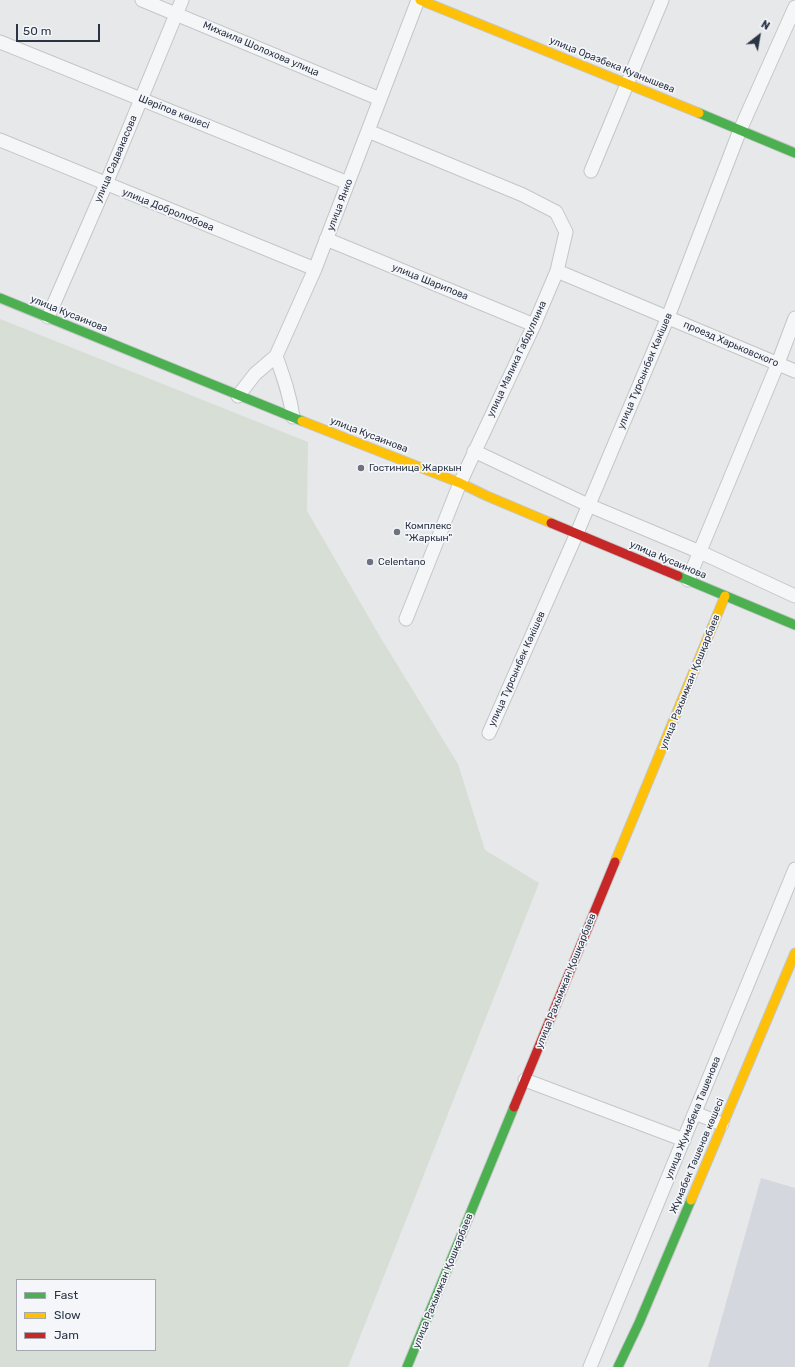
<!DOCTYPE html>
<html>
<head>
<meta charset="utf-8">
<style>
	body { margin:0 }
	#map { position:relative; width:795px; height:1367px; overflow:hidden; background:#e6e8ea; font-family:Rubik,sans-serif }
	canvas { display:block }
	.legend { position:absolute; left:16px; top:1279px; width:140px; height:72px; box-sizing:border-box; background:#f4f6f9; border:1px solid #a4a8b1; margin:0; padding:5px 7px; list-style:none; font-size:12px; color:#2b3445 }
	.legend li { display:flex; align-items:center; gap:8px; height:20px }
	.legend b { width:20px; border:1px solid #a4a8b1 }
	.north { position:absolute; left:739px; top:16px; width:40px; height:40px; -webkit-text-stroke:3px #f4f6f9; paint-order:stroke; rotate:31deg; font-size:11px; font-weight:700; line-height:16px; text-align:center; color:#2b3445 }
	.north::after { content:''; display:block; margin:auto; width:14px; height:18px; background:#2b3445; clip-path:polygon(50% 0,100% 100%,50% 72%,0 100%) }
	.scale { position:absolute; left:16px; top:24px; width:84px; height:18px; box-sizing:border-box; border:2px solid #2b3445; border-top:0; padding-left:5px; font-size:12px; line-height:14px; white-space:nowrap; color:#2b3445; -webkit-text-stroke:3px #f4f6f9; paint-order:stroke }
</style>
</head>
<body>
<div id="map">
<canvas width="795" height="1367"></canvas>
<ul class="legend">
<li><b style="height:5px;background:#4caf50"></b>Fast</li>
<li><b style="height:5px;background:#ffc107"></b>Slow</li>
<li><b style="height:5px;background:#c62828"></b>Jam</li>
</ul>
<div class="north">N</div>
<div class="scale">50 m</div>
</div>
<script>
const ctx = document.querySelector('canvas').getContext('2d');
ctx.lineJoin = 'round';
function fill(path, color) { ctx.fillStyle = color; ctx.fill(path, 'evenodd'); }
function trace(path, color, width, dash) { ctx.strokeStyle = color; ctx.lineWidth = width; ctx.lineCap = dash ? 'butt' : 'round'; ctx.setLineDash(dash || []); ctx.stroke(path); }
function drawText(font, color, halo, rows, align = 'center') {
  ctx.font = font + ' Rubik,sans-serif'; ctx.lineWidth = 3.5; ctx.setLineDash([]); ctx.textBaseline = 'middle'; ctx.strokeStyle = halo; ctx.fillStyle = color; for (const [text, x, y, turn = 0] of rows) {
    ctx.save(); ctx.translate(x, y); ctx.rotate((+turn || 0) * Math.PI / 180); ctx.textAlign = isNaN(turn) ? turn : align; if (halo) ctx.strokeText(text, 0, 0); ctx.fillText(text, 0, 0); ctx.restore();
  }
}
const built = new Path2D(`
	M761 1178 795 1188V1367H708Z`);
const green = new Path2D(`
	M0 319 308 442 307 511 382 640 458 764 485 850 539 883 348 1367H0ZM17 1280H155V1350H17Z`);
const street = new Path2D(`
	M142 0 380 99
	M0 42 348 183
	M368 131 523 195 556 212 566 232 557 271 534 325 460 483 406 619
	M0 140 315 269
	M591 171 662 0
	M326 239 534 325
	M557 271 795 371
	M48 317 106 184 182 0
	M276 356C283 376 290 395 293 417
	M238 396 255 374 276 356 315 269 418 0
	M474 451 588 505 700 552 795 596
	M688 580 778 363 795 318
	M489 733 577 533 668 317 740 130 795 7
	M525 1080 684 1140
	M695 1113 722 1124
	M590 1367 795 869`);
const fast = new Path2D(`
	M699 113 795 153
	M0 298 302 421
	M678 576 795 625
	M407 1367 514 1107
	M618 1367 639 1323 691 1200`);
const slow = new Path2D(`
	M420 0 699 113
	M302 421 460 483 487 496 551 523
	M615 862 725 596
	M691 1200 795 953`);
const jam = new Path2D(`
	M551 523 678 576
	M514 1107 615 862`);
const markers = [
	[361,468,4,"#6c737f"],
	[397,532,4,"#6c737f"],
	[370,562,4,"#6c737f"]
];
const streetNames = [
	["Михаила Шолохова улица",261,49,23],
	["улица Оразбека Куанышева",612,65,22],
	["Шәріпов көшесі",174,112,22],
	["улица Садвакасова",116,159,-67],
	["улица Янко",340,205,-69],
	["улица Добролюбова",168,210,22],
	["улица Шарипова",430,282,22],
	["улица Кусаинова",69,314,22],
	["проезд Харьковского",731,344,23],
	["улица Малика Габдуллина",517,359,-65],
	["улица Тұрсынбек Кәкішев",645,371,-67],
	["улица Кусаинова",369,435,21],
	["улица Кусаинова",668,560,23],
	["улица Тұрсынбек Кәкішев",517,669,-66],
	["улица Рахымжан Қошқарбаев",690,682,-68],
	["улица Рахымжан Қошқарбаев",566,981,-68],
	["улица Жумабека Ташенова",693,1118,-68],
	["Жұмабек Тәшенов көшесі",697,1156,-67],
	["улица Рахымжан Қошқарбаев",443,1281,-68]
];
const poiNames = [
	["Гостиница Жаркын",369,468],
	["Комплекс",405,526],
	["\"Жаркын\"",405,538],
	["Celentano",378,562]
];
fill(built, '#d4d7dd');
fill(green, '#d6ded6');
trace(street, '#c4c6c8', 15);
trace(fast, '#c4c6c8', 11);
trace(slow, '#c4c6c8', 11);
trace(jam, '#c4c6c8', 11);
trace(street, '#f5f6f7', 13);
trace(fast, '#4caf50', 9);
trace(slow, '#ffc107', 9);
trace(jam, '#c62828', 9);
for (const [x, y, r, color] of markers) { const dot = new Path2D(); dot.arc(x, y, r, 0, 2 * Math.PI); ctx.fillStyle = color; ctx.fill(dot); trace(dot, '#f4f6f9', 1.5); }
drawText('10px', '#2b3445', '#f4f6f9', streetNames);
drawText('10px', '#2b3445', '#f4f6f9', poiNames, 'left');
</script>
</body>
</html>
